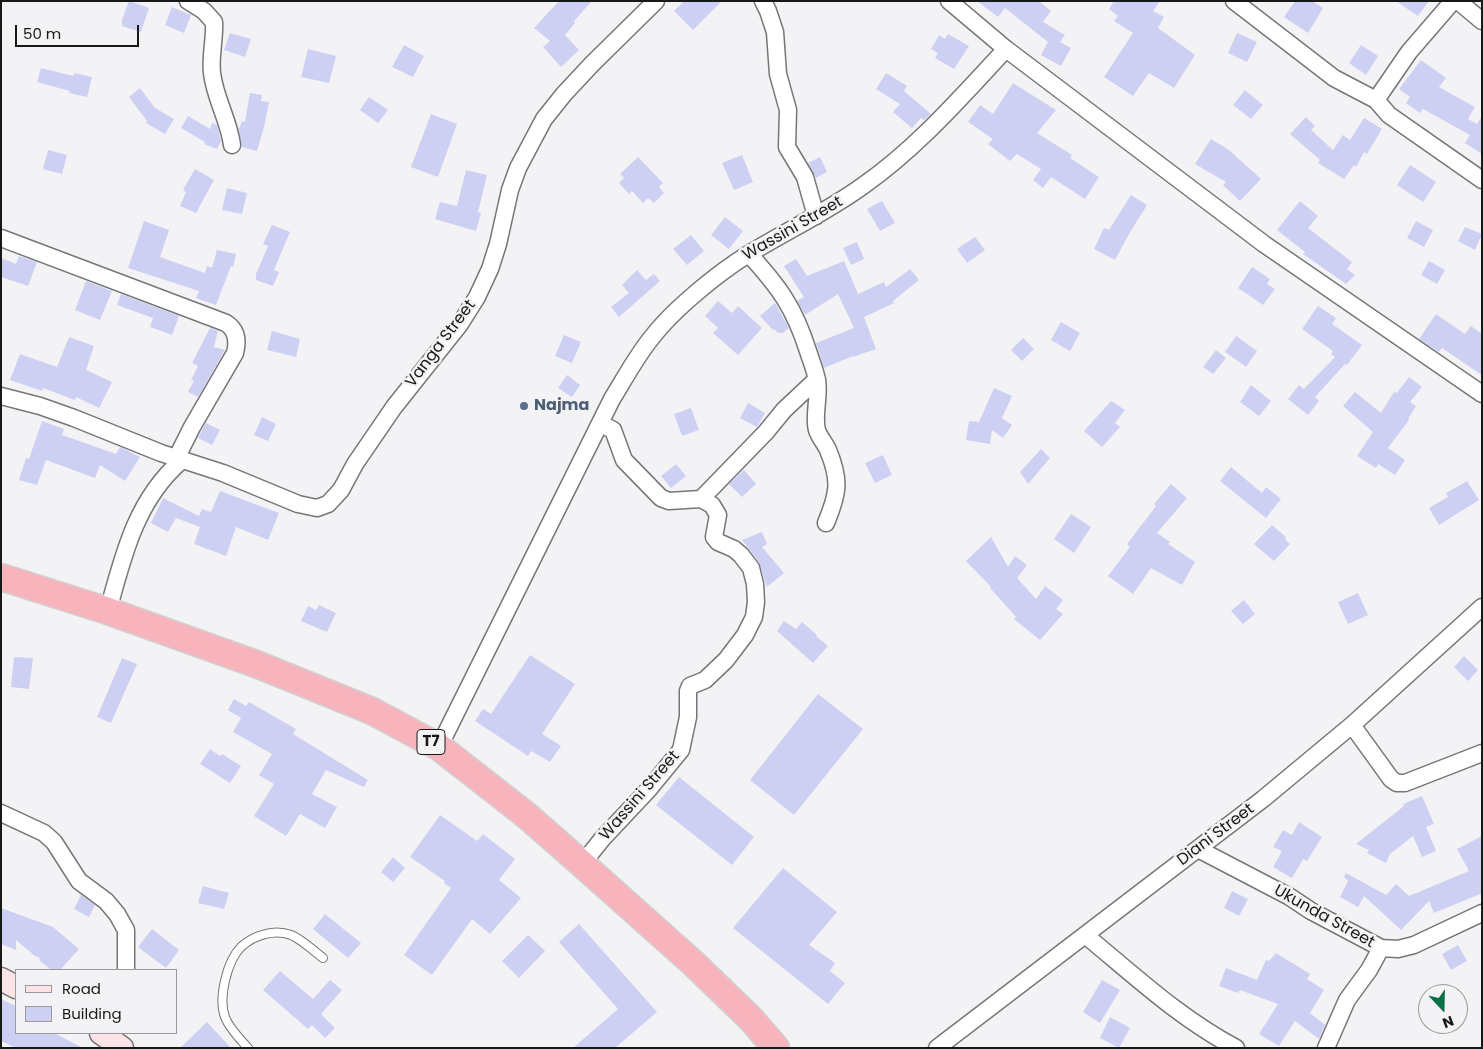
<!DOCTYPE html>
<html>
<head>
<meta charset="utf-8">
<style>
	body { margin:0 }
	#map { position:relative; width:1483px; height:1049px; overflow:hidden; background:#f3f3f5; font-family:Poppins,sans-serif }
	canvas { display:block }
	.frame { position:absolute; inset:0; border:2px solid #171818; pointer-events:none }
	.legend { position:absolute; left:15px; top:969px; width:162px; height:65px; box-sizing:border-box; background:#f3f3f5; border:1px solid #9b9b9d; margin:0; padding:6px 9px; list-style:none; font-size:15px; color:#171818 }
	.legend li { display:flex; align-items:center; gap:10px; height:25px }
	.legend b { width:25px; border:1px solid #9b9b9d }
	.north { position:absolute; left:1418px; top:984px; width:50px; height:50px; box-sizing:border-box; background:#f3f3f5; border:1px solid #9b9b9d; border-radius:50%; rotate:159deg; font-size:14px; font-weight:700; line-height:20px; text-align:center; color:#171818 }
	.north::after { content:''; display:block; margin:auto; width:18px; height:22px; background:#0a7047; clip-path:polygon(50% 0,100% 100%,50% 72%,0 100%) }
	.scale { position:absolute; left:15px; top:25px; width:124px; height:22px; box-sizing:border-box; border:2px solid #171818; border-top:0; padding-left:6px; font-size:15px; line-height:18px; white-space:nowrap; color:#171818; -webkit-text-stroke:4px #f3f3f5; paint-order:stroke }
</style>
</head>
<body>
<div id="map">
<canvas width="1483" height="1049"></canvas>
<div class="frame"></div>
<ul class="legend">
<li><b style="height:6px;background:#fce3e6"></b>Road</li>
<li><b style="height:14px;background:#cdd0f2"></b>Building</li>
</ul>
<div class="north">N</div>
<div class="scale">50 m</div>
</div>
<script>
const ctx = document.querySelector('canvas').getContext('2d');
ctx.lineJoin = 'round';
function fill(path, color) { ctx.fillStyle = color; ctx.fill(path, 'evenodd'); }
function trace(path, color, width, dash) { ctx.strokeStyle = color; ctx.lineWidth = width; ctx.lineCap = dash ? 'butt' : 'round'; ctx.setLineDash(dash || []); ctx.stroke(path); }
function drawText(font, color, halo, rows, align = 'center') {
  ctx.font = font + ' Poppins,sans-serif'; ctx.lineWidth = 5; ctx.setLineDash([]); ctx.textBaseline = 'middle'; ctx.strokeStyle = halo; ctx.fillStyle = color; for (const [text, x, y, turn = 0] of rows) {
    ctx.save(); ctx.translate(x, y); ctx.rotate((+turn || 0) * Math.PI / 180); ctx.textAlign = isNaN(turn) ? turn : align; if (halo) ctx.strokeText(text, 0, 0); ctx.fillText(text, 0, 0); ctx.restore();
  }
}
const building = new Path2D(`
	M129 1 149 8 141 32 122 26V20Z
	M559 1H592L574 21 575 23 565 35 579 50 561 67 543 47 550 41 534 28Z
	M684 1H722L693 30 674 11Z
	M977 1H1039L1051 11 1043 22 1065 35 1060 42 1071 48 1061 66 1041 55 1048 42 1005 8 998 17Z
	M1114 1H1160L1153 11 1164 17 1158 28 1195 55 1174 88 1149 73 1133 96 1104 77 1133 33 1114 21 1118 16 1109 9Z
	M1295 1H1312L1323 8 1308 33 1284 17Z
	M1396 1H1429L1418 16Z
	M172 7 191 15 184 33 165 25Z
	M230 33 251 39 245 57 224 50Z
	M1237 33 1257 42 1247 62 1228 53Z
	M948 34 969 46 954 69 935 58 938 53 931 49 939 35 945 39Z
	M404 45 424 56 413 77 392 67Z
	M1361 45 1378 56 1366 75 1349 63Z
	M308 49 336 56 329 83 301 77Z
	M1421 60 1446 78 1439 87 1475 107 1468 119 1477 124 1482 116V154L1465 143 1470 135 1423 109 1420 113 1406 103 1410 97 1399 89Z
	M41 68 74 76V73L92 77 87 97 69 93 70 91 37 82Z
	M886 73 907 86 904 91 931 114 924 120 921 118 912 128 893 112 900 104 876 89Z
	M1013 83 1056 110 1037 133 1072 155 1070 158 1099 177 1085 199 1051 177 1043 188 1033 180 1041 169 1017 154 1010 161 988 144 993 139 968 122 980 105 993 114Z
	M140 88 155 108 174 119 165 134 146 123 147 121 129 97Z
	M1245 90 1263 105 1251 119 1233 105Z
	M250 93 262 95 261 101 269 102 264 127 257 151 242 147 239 129 242 121 245 122Z
	M369 97 388 110 378 123 360 110Z
	M431 114 457 124 438 177 411 167Z
	M188 116 210 129 212 123 217 125 221 141 217 149 204 144 205 142 181 128Z
	M1306 117 1315 126 1311 130 1333 150 1343 135 1350 140 1364 118 1382 129 1367 154 1364 152 1356 167 1354 165 1344 179 1318 163 1320 160 1290 134Z
	M1211 139 1229 150 1261 179 1240 201 1223 185 1226 182 1195 164Z
	M48 150 67 155 62 174 43 169Z
	M742 155 753 182 734 190 722 163Z
	M638 157 663 183 659 187 664 193 654 203 648 198 643 203 632 191 629 194 619 183 624 178 620 174Z
	M820 157 827 172 816 178 808 163Z
	M1410 165 1436 182 1423 202 1397 185Z
	M195 169 214 180 196 213 180 206 186 192 183 190Z
	M466 170 487 175 478 212 481 213 476 231 435 219 440 202 457 206Z
	M227 188 247 193 242 214 222 210Z
	M1131 195 1147 205 1129 234 1115 260 1094 249 1104 228 1109 230Z
	M882 201 895 223 880 231 867 209Z
	M1300 201 1318 216 1308 228 1352 262 1347 269 1355 275 1346 284 1303 254 1305 252 1277 230Z
	M725 217 743 231 729 249 711 235Z
	M144 221 169 230 160 257 205 273 207 266 212 268 217 250 236 254 233 267 231 266 216 305 196 298 199 291 128 268Z
	M1416 221 1433 230 1424 247 1407 238Z
	M272 225 290 232 274 270 279 272 273 286 256 280V274L268 246 263 244Z
	M1465 227 1482 234 1475 250 1458 241Z
	M691 235 704 251 687 265 673 249Z
	M975 237 985 250 967 263 957 249Z
	M857 242 864 259 851 265 843 248Z
	M19 256 37 262 28 286 1 277V258L16 264Z
	M796 259 807 276 844 261 858 294 884 282 886 287 910 269 919 280 893 301 894 303 864 317 876 349 853 357V356L824 368 816 343 854 328 838 294 805 315 797 301 804 297 784 266Z
	M1429 261 1445 270 1437 284 1421 275Z
	M1252 267 1270 279 1267 284 1275 289 1263 305 1238 288Z
	M637 270 646 280 654 274 660 281 619 317 611 307 629 293 622 285Z
	M86 281 112 291 100 320 75 310Z
	M121 294 179 316 172 335 150 327 153 318 117 305Z
	M718 301 732 313 738 306 762 328 738 355 713 333 718 328 705 316Z
	M775 303 789 328 783 333H778L774 329 773 330 760 316Z
	M1318 306 1336 318 1332 324 1362 345 1347 365 1345 364 1315 397 1319 401 1308 415 1288 399 1299 385 1304 389 1335 357 1331 354 1333 351 1302 329Z
	M1436 314 1465 334 1471 326 1482 334V375L1442 348 1439 352 1419 339Z
	M1061 322 1080 333 1070 351 1051 340Z
	M210 328 218 331 214 347 225 350 198 397 188 392 194 381 191 380 198 366 192 363Z
	M272 331 300 339 296 357 267 350Z
	M564 335 581 342 572 363 555 356Z
	M1236 336 1257 351 1246 367 1225 352Z
	M69 337 94 346 86 370 112 382 99 408 76 397 75 400 43 388 42 391 10 380 20 354 57 367Z
	M1023 338 1034 349 1022 361 1011 350Z
	M1216 350 1226 358 1213 374 1203 367Z
	M567 375 580 385 572 397 558 388Z
	M1409 377 1422 387 1410 402 1416 406 1408 419 1409 420 1388 448 1405 460 1395 475 1378 464 1376 468 1357 456 1373 432 1343 406 1355 392 1381 413 1394 392 1397 393Z
	M1251 385 1271 401 1259 416 1240 402Z
	M994 388 1012 396 1002 418 1012 425 1003 438 992 430 990 444 966 440 969 421 979 422Z
	M1111 401 1125 410 1115 423 1120 427 1102 447 1084 431Z
	M748 403 765 413 757 427 740 418Z
	M691 408 699 430 682 436 674 414Z
	M262 417 276 424 268 441 254 435Z
	M42 421 64 429 62 435 116 454 120 447 140 457 125 481 100 465 95 478 46 460 37 485 19 480 26 458 29 459Z
	M206 423 220 430 212 445 198 438Z
	M1041 449 1050 458 1028 484 1020 472Z
	M883 455 892 475 875 483 865 463Z
	M676 464 686 476 671 488 661 476Z
	M1231 467 1262 493 1266 487 1281 499 1266 518 1220 481Z
	M744 470 756 484 742 497 729 484Z
	M1467 481 1479 500 1439 525 1429 508 1448 497 1446 493Z
	M1171 484 1187 498 1157 533 1170 542 1168 544 1195 562 1182 585 1151 568 1133 594 1108 576 1130 547 1127 544 1156 506 1154 504Z
	M220 491 279 513 268 540 236 527 226 556 194 544 200 527 176 518 168 532 151 523 163 498 199 516 202 509 211 512Z
	M1071 514 1091 527 1074 553 1054 539Z
	M1272 525 1286 537 1285 539 1290 544 1274 561 1254 544Z
	M762 532 767 544 762 547 784 573 767 587 759 562 742 540Z
	M991 537 1008 567 1015 556 1027 565 1017 578 1036 599 1045 586 1063 600 1056 609 1063 614 1040 640 1014 619 1016 617 990 588 991 587 966 561Z
	M1358 593 1368 615 1348 624 1338 602Z
	M1244 600 1255 614 1243 624 1231 611Z
	M319 605 336 613 327 632 301 621 308 606 316 610Z
	M784 621 796 629 802 622 817 635 816 636 828 646 813 663 777 631Z
	M530 655 575 684 542 734 561 746 550 762 531 751 528 756 475 721 483 709 491 714Z
	M1464 656 1478 670 1468 681 1454 667Z
	M14 657 33 658 29 689 11 687Z
	M122 658 137 664 111 723 97 717Z
	M818 694 863 729 794 815 750 780Z
	M234 699 246 706 249 702 296 729 293 734 368 780 364 787 326 770 312 794 337 807 325 828 300 814 286 836 254 816 274 784 259 775 272 754 233 732 241 718 228 710Z
	M210 749 220 756 222 754 241 766 230 783 200 764Z
	M679 777 754 837 732 865 656 805Z
	M1422 796 1434 824 1426 827 1436 851 1422 857 1413 836 1390 854 1386 863 1367 853 1369 850 1356 844 1404 806 1403 804Z
	M440 815 477 841 483 834 515 859 499 880 521 898 490 934 472 919 432 975 404 955 451 888 444 883 445 881 410 857Z
	M1299 822 1322 837 1307 861 1303 859 1292 878 1273 867 1282 851 1273 847 1283 830 1292 835Z
	M1482 836V896L1480 894 1434 913 1429 901 1401 930 1364 896 1358 907 1340 897 1348 881 1344 877 1346 873 1386 895 1396 884 1409 896 1469 871 1457 849Z
	M393 857 405 868 393 882 381 872Z
	M783 868 837 912 809 945 835 963 830 971 845 983 828 1004 733 928Z
	M203 886 229 893 224 909 198 903Z
	M1232 891 1248 899 1239 916 1224 908Z
	M81 895 95 905 89 917 74 909Z
	M1 908 53 927 79 949 60 970H51L39 960 40 958 35 956 16 940V950L1 944Z
	M325 914 361 943 348 958 313 929Z
	M579 924 657 1012 615 1048H573L618 1009 559 942Z
	M152 929 179 950 166 968 138 947Z
	M528 935 545 951 519 978 502 961Z
	M1458 945 1467 961 1451 970 1442 954Z
	M1276 953 1310 974 1307 979 1324 990 1310 1013 1325 1025 1319 1039 1295 1021 1279 1046 1259 1034 1278 1004 1240 990 1238 993 1219 986 1226 968 1257 980 1266 960 1269 961Z
	M280 971 313 999 330 980 342 990 321 1014 335 1028 325 1038 312 1025 308 1029 263 990Z
	M1102 980 1120 990 1100 1023 1083 1012Z
	M1 999 16 1006V1033H54L83 1048H16L1 1041Z
	M1110 1017 1130 1028 1119 1048 1100 1038Z
	M207 1022 231 1048H180Z`);
const service = new Path2D(`
	M248 1048C240 1039 229 1028 225 1017 218 998 227 961 241 947 254 935 274 929 291 935 301 939 314 951 323 958`);
const minor = new Path2D(`
	M188 1 204 11 214 22C215 39 210 57 212 73 215 99 229 120 232 145
	M763 1 768 11 775 32 778 74 788 110 787 147 805 177 816 216
	M949 1 1006 49 1264 244 1482 394
	M1234 1 1334 78 1376 100
	M1453 1 1409 52 1376 100 1389 115 1482 180
	M1458 1 1482 21
	M1 238 226 323C237 330 238 341 235 353L192 427 176 459
	M749 254C779 287 794 307 808 351 811 360 815 370 817 380 820 396 813 415 817 430 819 437 825 443 828 450 841 481 838 494 826 523
	M1 396 40 406 74 418 161 453 223 473 298 504 317 508 328 504 341 490 355 464 394 407 460 324 477 297 490 269 498 244 510 190 518 168 544 119 564 94 592 64 656 1
	M701 499 766 432 784 410 817 379
	M108 611C123 556 136 500 181 461
	M1352 725 1391 779 1397 783H1405L1482 753
	M439 747 612 399C625 378 637 355 653 336 674 309 718 273 747 255 786 231 827 212 864 185 918 147 961 97 1006 49
	M1 813 44 833 54 842 79 881 106 901 117 914 126 930V970
	M1198 849 1290 897 1311 911 1381 948 1398 949 1414 945 1482 913
	M582 864 603 838 649 789 681 750 688 717V691L690 686 705 680 726 660 745 635 754 617 756 602 755 584 751 568 741 555 734 549 718 542 714 537 718 515 712 505 701 499 669 501 661 498 624 460 613 430 601 424
	M1085 935C1134 975 1179 1018 1236 1048
	M937 1048 1263 799 1352 725 1482 607
	M1326 1048 1347 1000 1369 970 1381 948`);
const secondary = new Path2D(`
	M1 979 16 987
	M101 1033 122 1048`);
const trunk = new Path2D(`
	M1 577 108 611 256 664 372 711 439 747 526 815 582 864 693 963 751 1019 776 1048`);
const markers = [
	[524,406,5,"#5c6f8a"]
];
const shields = [
	[431,742,28]
];
const shieldNames = [
	["T7",431,742]
];
const streetNames = [
	["Wassini Street",793,229,-30],
	["Vanga Street",441,344,-53],
	["Wassini Street",640,796,-49],
	["Diani Street",1216,835,-37],
	["Ukunda Street",1324,917,29]
];
const serviceNames = [
	["Najma",534,406]
];
fill(building, '#cdd0f2');
trace(service, '#757677', 10);
trace(minor, '#757677', 19);
trace(secondary, '#757677', 25);
trace(trunk, '#d1d1d1', 29);
trace(service, '#fff', 8);
trace(minor, '#fff', 16);
trace(secondary, '#fce3e6', 22);
trace(trunk, '#f8b4bc', 26);
for (const [x, y, r, color] of markers) { const dot = new Path2D(); dot.arc(x, y, r, 0, 2 * Math.PI); ctx.fillStyle = color; ctx.fill(dot); trace(dot, '#f3f3f5', 2); }
for (const [x, y, w] of shields) { const box = new Path2D(); box.roundRect(x - w / 2, y - 12.5, w, 25, 4); ctx.fillStyle = '#f3f3f5'; ctx.fill(box); trace(box, '#171818', 1); }
drawText('bold 15px', '#171818', null, shieldNames);
drawText('16px', '#171818', '#f3f3f5', streetNames);
drawText('bold 16px', '#4e5e75', '#f3f3f5', serviceNames, 'left');
</script>
</body>
</html>
